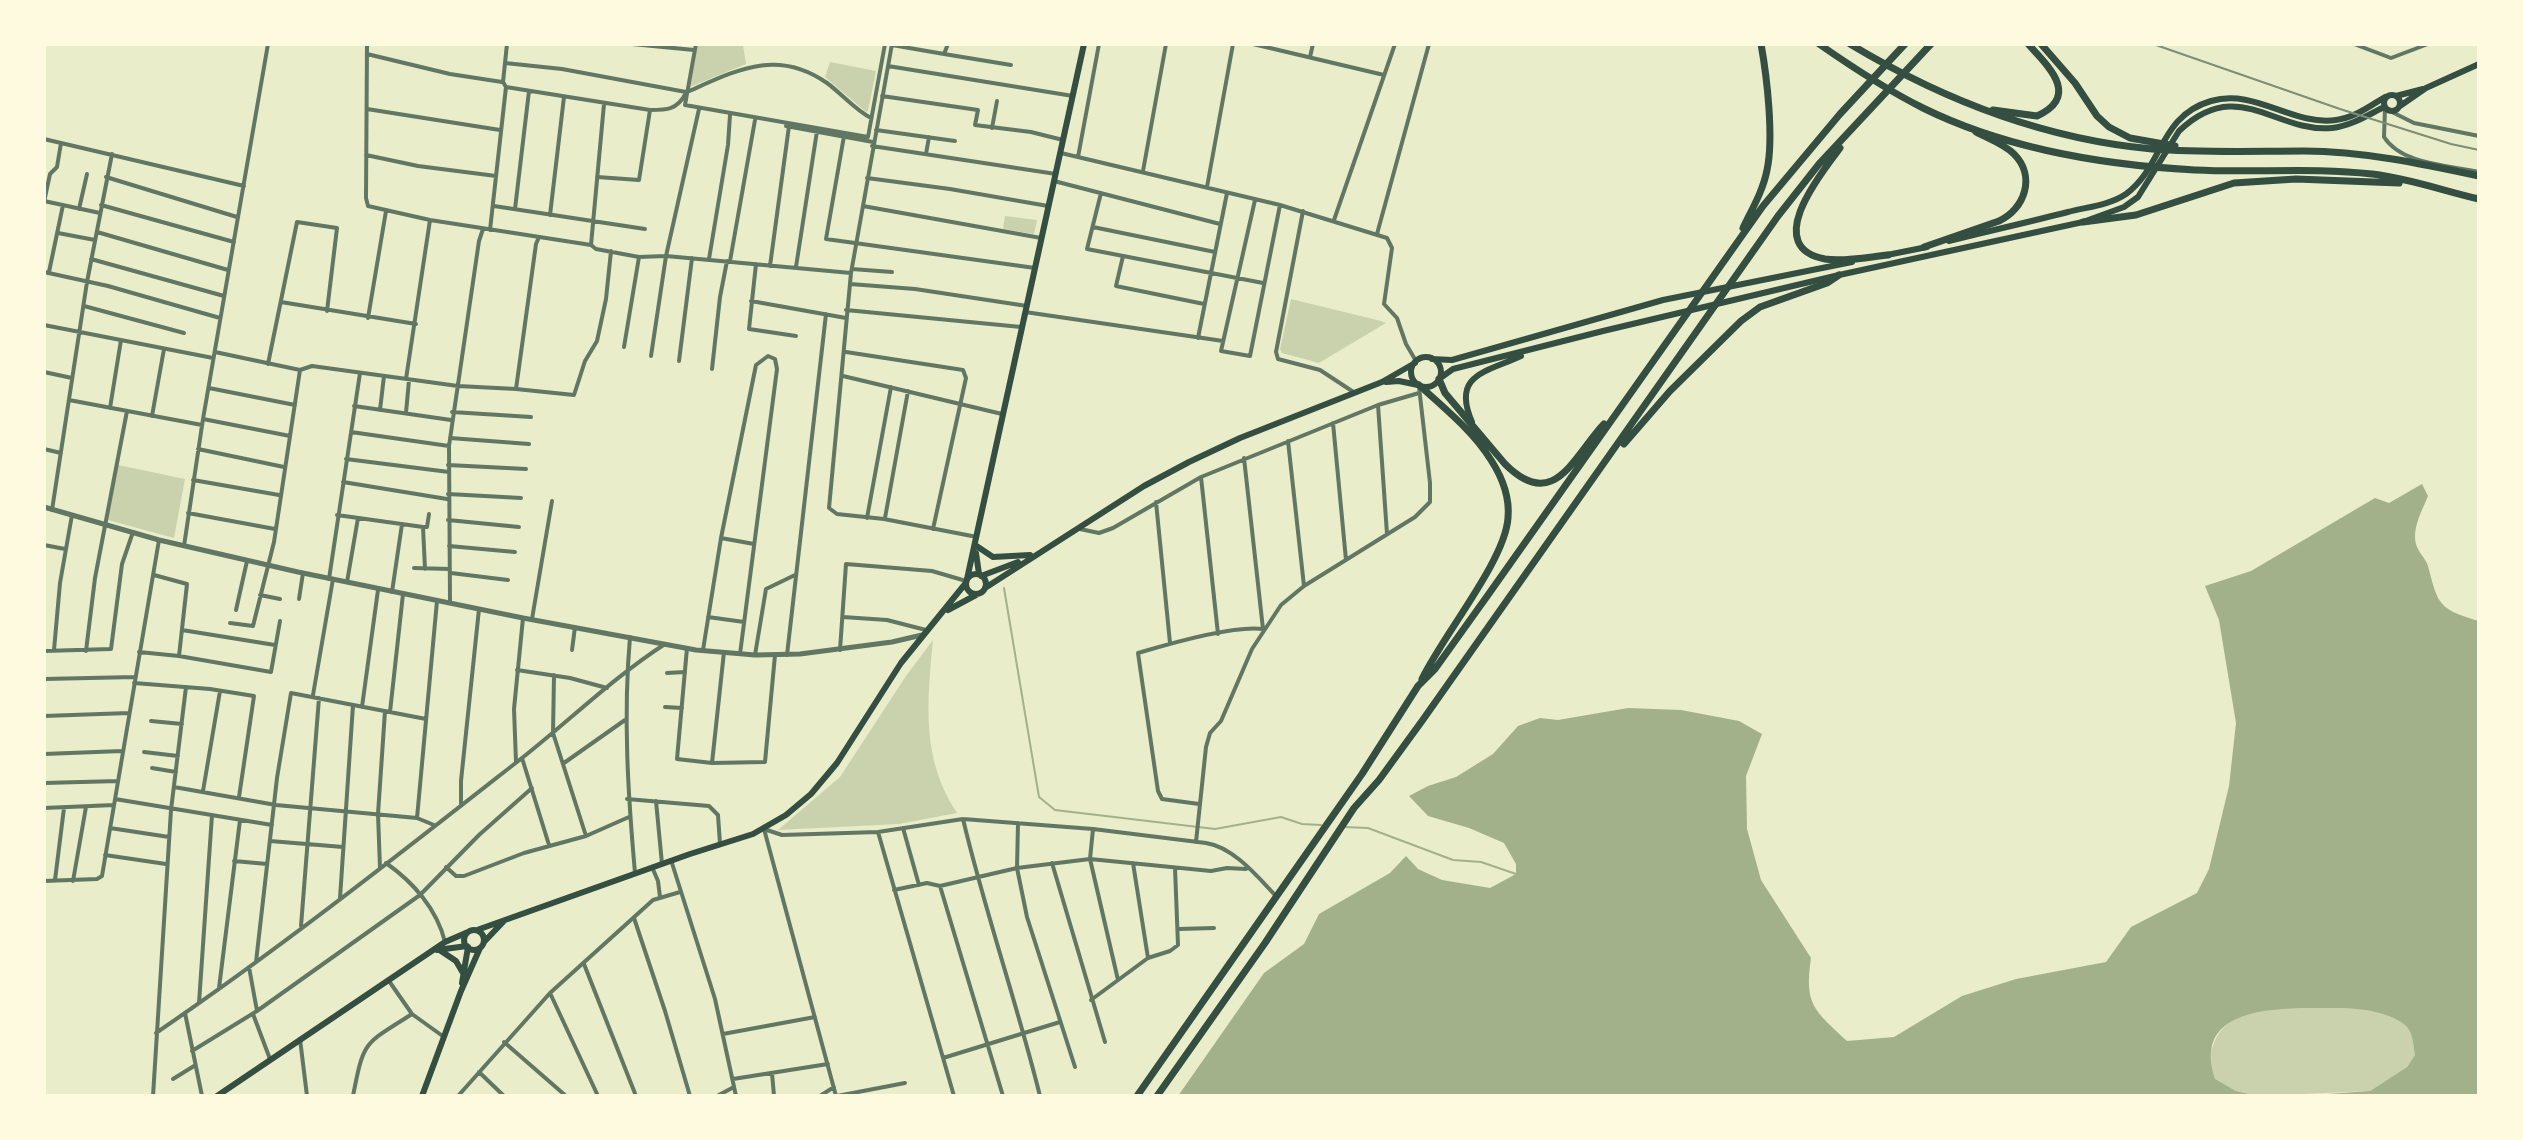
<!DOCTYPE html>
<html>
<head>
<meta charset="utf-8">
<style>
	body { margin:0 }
	#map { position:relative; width:2523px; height:1140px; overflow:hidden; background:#e9edc9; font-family:"Exo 2",sans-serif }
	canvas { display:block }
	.frame { position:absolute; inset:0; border:46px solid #fefae0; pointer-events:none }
</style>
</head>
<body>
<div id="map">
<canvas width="2523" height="1140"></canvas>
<div class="frame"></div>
</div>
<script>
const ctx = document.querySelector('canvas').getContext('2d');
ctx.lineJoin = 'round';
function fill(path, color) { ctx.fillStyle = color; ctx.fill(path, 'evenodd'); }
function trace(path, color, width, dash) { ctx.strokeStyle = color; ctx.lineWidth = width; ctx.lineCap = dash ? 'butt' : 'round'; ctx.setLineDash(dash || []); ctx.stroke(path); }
const green = new Path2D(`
	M697 44 743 45 746 64 690 87Z
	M830 62 876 71 868 111 866 112 825 77Z
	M1005 216 1037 220 1034 234 1003 229Z
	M1291 299 1381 321 1386 323 1319 363 1282 353 1280 349Z
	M118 465 185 479 174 538 108 520Z
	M933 640C927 702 921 759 957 813L899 824 778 830 840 777 906 676Z
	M2303 1008C2330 1008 2385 1005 2405 1024 2413 1033 2414 1044 2415 1055L2407 1067 2370 1091 2258 1096 2236 1091 2215 1080C2213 1074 2210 1067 2209 1061 2208 1055 2212 1049 2214 1043 2227 1008 2272 1009 2303 1008Z`);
const water = new Path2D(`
	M2422 484 2428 496C2422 511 2412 528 2416 544 2418 552 2426 559 2428 566 2438 604 2438 609 2479 621V1096H2299L2370 1091 2407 1067 2415 1055C2413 1042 2413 1029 2401 1022 2377 1007 2344 1008 2317 1008 2269 1008 2192 1010 2215 1079L2236 1091 2258 1096H1178L1264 973 1304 944 1319 914 1390 873 1406 856 1418 869 1442 880 1490 888 1516 874V864L1504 843 1469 828 1428 816 1409 796 1428 786 1456 777 1493 754 1518 726 1540 718 1558 720 1628 708 1681 710 1739 721 1762 734 1746 776 1747 829 1761 880 1811 958C1804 1005 1814 1010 1847 1041L1894 1037 1962 996 2016 979 2106 962 2131 927 2197 893 2209 869 2229 786 2236 723 2219 620 2205 586 2251 571 2375 498 2389 503Z`);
const stream = new Path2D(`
	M1004 588 1039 797 1055 810 1215 829 1281 817 1302 824 1321 825
	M1344 827 1368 828 1453 860 1481 862 1516 874`);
const minor = new Path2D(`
	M367 44 366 198 368 206 430 220 591 245 596 249 639 257 666 256 851 273
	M632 44 694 50
	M696 44 685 105 868 137 885 44
	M892 44 851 273 829 508 837 514 884 519 977 537
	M1253 44 1384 75
	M2354 44 2391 58 2428 44
	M892 45 944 54 948 44
	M367 54 450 74 502 82
	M944 54 1011 65
	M1310 57 1313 44
	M505 63 562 69 686 92
	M888 66 1073 96
	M506 87 650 110C667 110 677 110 686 93
	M687 92C737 70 777 48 827 83 842 94 855 110 871 118
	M882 96 978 110 975 125 1031 132 1063 140
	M2385 108 2384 137C2402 165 2449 165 2479 172
	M367 109 500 130
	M2390 111 2414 123 2479 136
	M786 126 873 142
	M992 128 997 101
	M876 130 955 141
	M844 136 826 239 1035 268
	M44 139 244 186
	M872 146 1056 174
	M1061 153 1280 205 1387 238 1392 248 1384 304 1397 318 1406 344 1416 361
	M926 154 929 137
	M366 155 418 166 496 176
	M1078 157 1099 44
	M1143 171 1166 44
	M106 177 237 217
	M597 177 639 180 650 110
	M867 178 950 189 1048 206
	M1054 181 1220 224
	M1207 187 1233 44
	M1101 193 1087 249 1263 283
	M1255 200 1221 351 1250 356 1280 205
	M44 201 100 213
	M44 202 50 174 57 167 61 143
	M101 205 234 242
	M494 206 645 229
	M863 206 1041 238
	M79 209 87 174
	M515 209 529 91
	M1303 211 1276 352 1278 359 1320 370 1355 393
	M550 215 564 97
	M1334 220 1395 44
	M1093 227 1215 252
	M490 230 506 87 503 82 507 44
	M97 232 228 270
	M58 233 95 240
	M1377 234 1429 44
	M591 245 604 104
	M1123 256 1116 286 1204 304
	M91 259 224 296
	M709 259 728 145 730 115
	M730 261 755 120
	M756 264 749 329 796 336
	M770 266 789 126
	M796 267 817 131
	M852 269 892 272
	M44 272 108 286 220 318
	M49 272 63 205
	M850 284 915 289 1027 306
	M751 301 846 318
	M281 302 416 324
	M84 306 184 333
	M846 310 1021 327
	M1025 312 1223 341
	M368 318 386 211
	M44 325 213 358
	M1198 338 1227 193
	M624 347 639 257
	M215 352 300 370 312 366 458 386 516 389 536 244 539 237
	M846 352 963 370 966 378 933 529
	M651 356 666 256 699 109
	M679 361 692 258
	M268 364 297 222 337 228 327 311
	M712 369 720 297 727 261
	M44 372 72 378
	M843 376 1002 414
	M406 379 430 220
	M209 388 295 405
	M516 389 574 395 585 361 597 341 606 299 611 251
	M69 400 202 425
	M1378 405 1387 534
	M354 406 451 420
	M110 408 121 340
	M380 410 384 376
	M452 412 531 417
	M406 413 409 380
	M152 416 164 349
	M203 419 290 436
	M1333 423 1346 560
	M351 432 449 446
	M450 438 529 444
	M1288 441 1304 586
	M44 449 61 453
	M198 449 284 467
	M346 459 449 472
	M448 465 526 469
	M1201 477 1218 634
	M193 480 279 495
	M343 482 447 499
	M448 494 521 498
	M1156 502 1170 643
	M52 510 87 282 112 154
	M188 513 275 529
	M337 515 423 527
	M867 518 891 387
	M885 518 908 391
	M448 520 519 527
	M1080 529 1099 533 1113 528 1201 477 1378 405 1419 393
	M721 538 754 544
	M44 545 65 549
	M184 546 203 419 268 44
	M449 546 515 552
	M414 568 450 569
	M425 569 423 527H427L429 514
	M451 573 508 580
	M154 575 187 584 179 656
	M329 579 360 373
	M347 582 358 518
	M392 592 402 524
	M260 595 280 599
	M299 599 303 573
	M450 603 449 446 479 241 483 229
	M236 610 247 561
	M708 617 744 622
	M843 617 887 620 926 630
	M532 619 552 501
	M230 623 253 626 274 542 300 370
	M182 630 275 645
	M630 637C623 717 628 794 635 873
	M687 648 677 759 712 763 765 762 775 655
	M54 650 60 583 72 515
	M572 650 575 627
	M703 650 721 538 756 365 768 356 775 359 777 369 740 654
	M840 650 846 564 932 571 966 581
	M44 651 111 649 122 564 133 532
	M86 651 95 578 127 411
	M139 652 179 656 271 672 280 621
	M755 655 766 589 795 575
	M787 655 826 314
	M517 670 570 678 607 688
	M667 673 685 672
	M554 675 553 733 586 836
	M44 679 135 677
	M134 683 210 689 254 696 239 797
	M313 695 333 579
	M362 707 378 590
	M665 707 682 708
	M390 712 403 594
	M44 716 129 713
	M151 721 182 724
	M144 752 178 756
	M44 754 122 751
	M522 758 549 845
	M516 762 514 709 523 618
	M564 763 625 720
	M712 763 724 652
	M152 768 176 772
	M44 783 118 781
	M174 787 276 805 417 818 434 825
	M203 791 220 691
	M115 799 272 825
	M627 799 709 806 718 815 720 844
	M656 801 662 864
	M461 804V781L479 609
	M1199 804 1162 799 1158 791 1138 653C1168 644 1233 625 1263 629L1244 458
	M44 808 114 805
	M417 818 437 601
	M963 819C985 912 1017 1003 1040 1096
	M1018 823 1017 868 1027 917 1075 1067
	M110 828 169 837
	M903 828 919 885
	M764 829 782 835 878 832 963 819 1093 829 1206 843C1233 847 1257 876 1275 895
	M764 829 836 1096
	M1093 829 1090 859 1118 980
	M878 832 954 1096
	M270 841 343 847
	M1196 842 1206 747 1210 733 1221 721 1252 649 1281 605 1304 586 1415 517 1430 502V483L1419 387
	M105 855 166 864
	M671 860 715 999 736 1096
	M234 861 267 864
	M386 863C413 882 437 909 445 942
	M1052 863 1105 1042
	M1133 863 1148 958
	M446 867 456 876H464L524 853 586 836 629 817
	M652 867 658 881 660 897
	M380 868 378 814 385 711
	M55 880 64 808
	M44 881 97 879 102 876 159 540
	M73 881 86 807
	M940 886 1003 1096
	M894 890 927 883 940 886 1017 868 1090 859 1211 871 1227 868 1246 869
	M340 898 353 705
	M634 918 665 1011 690 1096
	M301 926 319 698
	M1179 929 1214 928
	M256 962 277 778 291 693 426 719
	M584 964 636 1096
	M249 967 257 1011
	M389 981 412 1014 444 1037
	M219 988 240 820
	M550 993 598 1096
	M1091 1000 1148 958 1170 951 1178 945 1175 868
	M199 1003 212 815
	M185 1013 202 1096
	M253 1014 270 1059
	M156 1033C282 947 402 852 522 758 570 720 614 677 665 644
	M723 1034 815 1017
	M300 1039 307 1096
	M504 1042 566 1096
	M192 1051 257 1011 420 895 479 835 532 788
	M943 1058 1060 1022
	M479 1072 504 1096
	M772 1073 774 1096
	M173 1079 194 1066
	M733 1079 828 1064
	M153 1096 171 810 186 687
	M353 1096C364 1039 364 1045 412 1014
	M458 1096 550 993 653 900 680 892
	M717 1096 734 1087
	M820 1096 834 1087
	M837 1096 905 1083`);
const tertiary = new Path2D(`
	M44 507 159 540 298 572 523 618 696 650 755 655 800 654 892 642 922 635`);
const secondary = new Path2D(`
	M2384 103a8 8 0 1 1 16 0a8 8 0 1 1-16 0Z
	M2396 96 2423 89
	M2400 106 2426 88 2479 64
	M1949 241C1989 231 2029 222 2068 212 2087 207 2110 205 2126 194 2163 167 2159 116 2211 101 2255 88 2292 126 2336 120 2354 118 2370 106 2385 97
	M1887 255 1927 247
	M1411 372a15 15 0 1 1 30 0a15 15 0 1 1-30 0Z
	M1432 359 1452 360 1663 300 1852 262
	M1439 379 1453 369 1603 331 1839 275 2083 222 2124 207 2138 197 2179 131C2238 75 2274 133 2332 128 2351 126 2368 115 2384 107
	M1386 382 1399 381 1418 385
	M1472 422C1451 374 1487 372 1521 356
	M975 545 993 557 1030 555
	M976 553 979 574
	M966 584a10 10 0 1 1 20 0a10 10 0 1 1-20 0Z
	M981 576 1018 562
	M967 579 1084 44
	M985 588 1144 486 1189 462 1240 438 1382 382 1415 363
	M948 610 976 595
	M477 930 690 854 753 834 786 815 811 794 837 763 901 663 965 584
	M464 940a10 10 0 1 1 20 0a10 10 0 1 1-20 0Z
	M484 942 503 922
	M438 949 456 961 463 973
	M437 950 467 946
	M462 983 468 947
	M217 1096 445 942 468 932
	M422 1096 461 991 480 948`);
const trunk = new Path2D(`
	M1819 44C1852 67 1887 90 1923 108 2006 149 2103 165 2195 170 2254 173 2313 167 2372 174 2408 178 2444 191 2479 199
	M1850 44C1943 100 2043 139 2152 149 2203 153 2254 151 2304 151 2362 151 2423 164 2479 176
	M2041 44 2075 83 2097 116 2109 127 2130 138 2175 146
	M1993 110 2037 116C2081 96 2048 66 2028 44
	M1840 148C1821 173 1761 247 1825 259 1845 262 1868 257 1888 255
	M2083 222 2136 215 2234 183 2296 179 2399 183
	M1743 228C1752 209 1763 191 1767 170 1774 138 1767 77 1761 44
	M1924 247 1999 221C2025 209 2036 176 2014 154 2004 144 1989 139 1976 132
	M1439 379 1445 393 1505 464C1554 513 1573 457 1604 424
	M1419 385C1444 408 1473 431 1491 460 1502 477 1510 496 1508 518 1505 561 1443 635 1422 679
	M1624 444 1670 391 1741 321 1760 307 1827 283 1839 275
	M1137 1096 1362 774 1418 686 1435 669 1488 595 1763 206 1840 114 1905 44
	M1157 1096 1265 943 1354 808 1379 780 1422 721 1778 216 1819 164 1931 44`);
const rail = new Path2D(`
	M2153 44 2340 109 2451 144 2479 150`);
fill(green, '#cad2ad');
fill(water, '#a3b18a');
trace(stream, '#a3b18a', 2);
trace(minor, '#617663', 4);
trace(tertiary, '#617663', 5);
trace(secondary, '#344e41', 6);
trace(trunk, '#344e41', 7);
trace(rail, '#7c8e77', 2);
</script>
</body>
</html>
